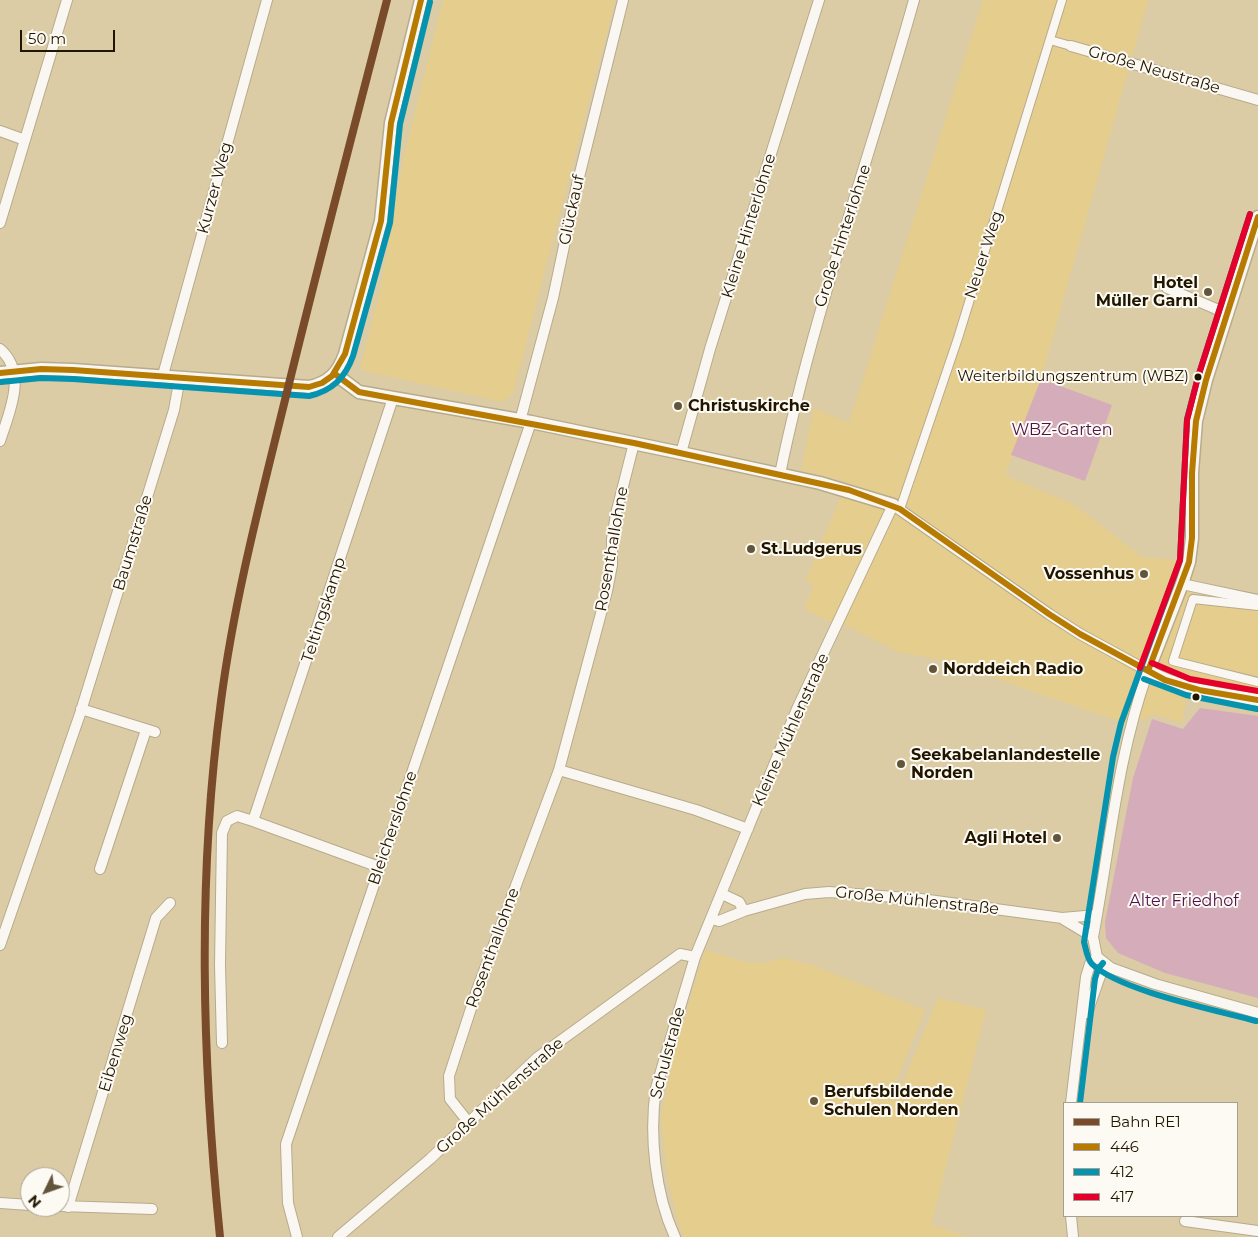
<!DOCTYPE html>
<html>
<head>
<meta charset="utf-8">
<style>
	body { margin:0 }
	#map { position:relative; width:1258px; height:1237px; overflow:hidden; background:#dccca5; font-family:Montserrat,sans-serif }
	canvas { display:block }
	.legend { position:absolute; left:1063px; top:1102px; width:175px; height:115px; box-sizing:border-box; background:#fdfaf3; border:1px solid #a59f92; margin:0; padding:6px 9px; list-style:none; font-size:15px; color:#201600 }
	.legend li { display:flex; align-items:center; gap:10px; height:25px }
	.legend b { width:25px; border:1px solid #a59f92 }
	.north { position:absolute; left:20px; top:1167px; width:50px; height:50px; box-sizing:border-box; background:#fdfaf3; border:1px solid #a59f92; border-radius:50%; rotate:228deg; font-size:14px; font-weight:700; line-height:20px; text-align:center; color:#201600 }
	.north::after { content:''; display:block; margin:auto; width:18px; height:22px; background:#62563a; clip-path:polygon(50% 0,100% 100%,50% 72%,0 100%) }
	.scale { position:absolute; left:20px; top:30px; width:95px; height:22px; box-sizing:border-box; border:2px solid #201600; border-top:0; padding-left:6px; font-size:15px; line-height:18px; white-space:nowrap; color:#201600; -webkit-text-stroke:4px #fdfaf3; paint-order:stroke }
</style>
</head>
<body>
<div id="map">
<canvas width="1258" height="1237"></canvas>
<ul class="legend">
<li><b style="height:6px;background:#7a4b2a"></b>Bahn RE1</li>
<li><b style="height:6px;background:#b67b00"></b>446</li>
<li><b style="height:6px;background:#0593af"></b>412</li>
<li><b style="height:6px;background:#e4002b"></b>417</li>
</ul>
<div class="north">N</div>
<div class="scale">50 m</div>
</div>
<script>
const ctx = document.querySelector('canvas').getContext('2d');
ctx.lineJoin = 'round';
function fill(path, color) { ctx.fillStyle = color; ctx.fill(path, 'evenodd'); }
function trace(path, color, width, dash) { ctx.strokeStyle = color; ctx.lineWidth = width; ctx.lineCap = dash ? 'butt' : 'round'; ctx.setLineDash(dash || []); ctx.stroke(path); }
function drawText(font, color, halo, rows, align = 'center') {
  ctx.font = font + ' Montserrat,sans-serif'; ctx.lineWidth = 4; ctx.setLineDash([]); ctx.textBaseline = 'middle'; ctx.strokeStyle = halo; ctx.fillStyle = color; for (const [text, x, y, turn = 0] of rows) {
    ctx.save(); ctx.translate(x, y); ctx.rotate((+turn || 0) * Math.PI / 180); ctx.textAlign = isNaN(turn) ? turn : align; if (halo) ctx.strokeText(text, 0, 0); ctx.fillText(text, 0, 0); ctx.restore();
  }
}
const built = new Path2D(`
	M443 0H615L513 394 503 402 364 371 361 366 381 285 404 156Z
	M983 0H1148L1041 379 1005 475 1075 505 1142 557 1197 562 1191 596 1258 604V692L1191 678 1182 723 1154 714 1130 725 941 660 898 652 839 622 827 621 804 608 814 585 806 580 847 482 801 470 814 408 849 423Z
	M705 950 749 963H763L784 958 812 965 925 1010 896 1082 902 1085 938 998 986 1010 931 1225 969 1237H685L680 1229 668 1179 661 1117 674 1055Z`);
const green = new Path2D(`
	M1041 379 1112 405 1085 481 1011 455Z
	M1200 708 1258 716V998L1165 973 1118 953 1106 938 1105 922 1133 778 1152 719 1183 729Z`);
const pedestrian = new Path2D(`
	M1050 40 1071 46
	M900 509 958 338 1062 0
	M1258 606 1193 599 1173 661 1258 682`);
const minor = new Path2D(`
	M1071 46 1258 100
	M0 131 25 140
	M0 223 67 0
	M1167 288 1228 314
	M0 349C28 373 9 413 0 441
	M163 375 267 0
	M520 421 553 298 577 185 623 0
	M681 453 710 349 819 0
	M780 474C813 313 870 158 914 0
	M1182 584 1258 600
	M81 709 155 732
	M559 770 696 810 748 829
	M253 821 379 867
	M100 869 146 730
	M722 894 739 902 744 911
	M712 919 719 921 744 911 805 894 829 892 921 899 1062 918 1097 915
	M1063 919 1093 937
	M0 945 80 714 174 410 180 377
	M1087 1013 1100 976 1106 965
	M222 1043 220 965 222 833 227 821 237 816 253 821 393 398
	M1071 1103 1086 977 1090 964 1097 957
	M469 1123 450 1099 449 1076 477 990 559 770 607 591 612 565V539L616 514 634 443
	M0 1203 30 1205
	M60 1206 152 1209
	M68 1207 156 918 170 903
	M1071 1216 1073 1237
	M1185 1221 1258 1231
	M297 1237 288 1203 286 1144 531 422
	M338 1237 430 1159 538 1057 680 954 695 957
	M675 1237C655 1194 649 1135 656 1088L695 957 797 709 893 505 1049 614 1080 634 1148 671C1117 757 1110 847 1093 937L1097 957 1111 968 1155 984 1258 1013`);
const tertiary = new Path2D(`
	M1258 217 1206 380 1196 421 1192 473V538L1189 562 1182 584 1148 671C1182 690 1220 694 1258 700
	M0 373 41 369 73 370 309 387C329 383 338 373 345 354L381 221 391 123 421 0
	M335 374 359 392 531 422 681 453 820 483 893 505`);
const bus1 = new Path2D(`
	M0 373 41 369 73 370 309 387 322 383 332 376 345 354 381 221 391 123 421 0
	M335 374 359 392 634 443 849 490 900 509 1049 614 1080 634 1165 680 1199 690 1258 700
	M1148 671 1189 562 1192 538V473L1196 421 1206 380 1258 217`);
const bus2 = new Path2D(`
	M1250 214 1198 377 1187 419 1180 560 1121 723 1113 757 1084 942C1086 949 1087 959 1092 964 1120 991 1216 1010 1256 1021
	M1 382 41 378 73 379 309 396C332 391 345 378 353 356L390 223 400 124 430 2
	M1144 679 1186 695 1257 709
	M1080 1103 1095 979 1098 969 1103 963`);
const bus3 = new Path2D(`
	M1152 663 1190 679 1258 691
	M1140 668 1180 560 1187 420 1198 377 1250 214`);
const rail1 = new Path2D(`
	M220 1237C202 1058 197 880 221 701 234 601 260 502 284 404 317 269 352 135 387 0`);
const markers = [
	[1208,292,5,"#62563a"],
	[1198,377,4.5,"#201600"],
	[678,406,5,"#62563a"],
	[751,549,5,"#62563a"],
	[1144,574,5,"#62563a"],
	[933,669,5,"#62563a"],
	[1196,697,4.5,"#201600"],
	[901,764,5,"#62563a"],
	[1057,838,5,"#62563a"],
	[814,1101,5,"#62563a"]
];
const busNames = [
	["Weiterbildungszentrum (WBZ)",1189,377]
];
const streetNames = [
	["Große Neustraße",1154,70,16],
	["Kurzer Weg",215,188,-75],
	["Glückauf",572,210,-78],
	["Kleine Hinterlohne",749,226,-73],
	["Große Hinterlohne",843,236,-72],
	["Neuer Weg",984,255,-72],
	["Baumstraße",133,543,-73],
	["Rosenthallohne",612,549,-80],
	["Teltingskamp",324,610,-72],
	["Kleine Mühlenstraße",791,730,-66],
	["Bleicherslohne",393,828,-71],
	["Große Mühlenstraße",917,901,6],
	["Rosenthallohne",493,948,-70],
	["Eibenweg",116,1053,-73],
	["Schulstraße",668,1053,-75],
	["Große Mühlenstraße",500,1096,-42]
];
const poiNames = [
	["Hotel",1198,283,"right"],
	["Müller Garni",1198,301,"right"],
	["Christuskirche",688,406],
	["St.Ludgerus",761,549],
	["Vossenhus",1134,574,"right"],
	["Norddeich Radio",943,669],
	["Seekabelanlandestelle",911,755],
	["Norden",911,773],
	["Agli Hotel",1047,838,"right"],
	["Berufsbildende",824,1092],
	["Schulen Norden",824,1110]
];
const parkNames = [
	["WBZ-Garten",1062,430],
	["Alter Friedhof",1184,901]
];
fill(built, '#e5cd8e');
fill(green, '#d5acba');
trace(pedestrian, '#b6ab8c', 10);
trace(minor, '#b6ab8c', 12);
trace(tertiary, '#b6ab8c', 15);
trace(pedestrian, '#faf7f2', 8);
trace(minor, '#faf7f2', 10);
trace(tertiary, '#faf7f2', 12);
trace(bus1, '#b67b00', 6);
trace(bus2, '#0593af', 6);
trace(bus3, '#e4002b', 6);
trace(rail1, '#7a4b2a', 8);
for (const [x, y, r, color] of markers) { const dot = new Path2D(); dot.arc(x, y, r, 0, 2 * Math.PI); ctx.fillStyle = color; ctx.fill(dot); trace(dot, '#fdfaf3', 2); }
drawText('15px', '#201600', '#fdfaf3', busNames, 'right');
drawText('16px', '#201600', '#fdfaf3', streetNames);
drawText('bold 16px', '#201600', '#fdfaf3', poiNames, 'left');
drawText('16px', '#4f114d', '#fdfaf3', parkNames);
</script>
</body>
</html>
